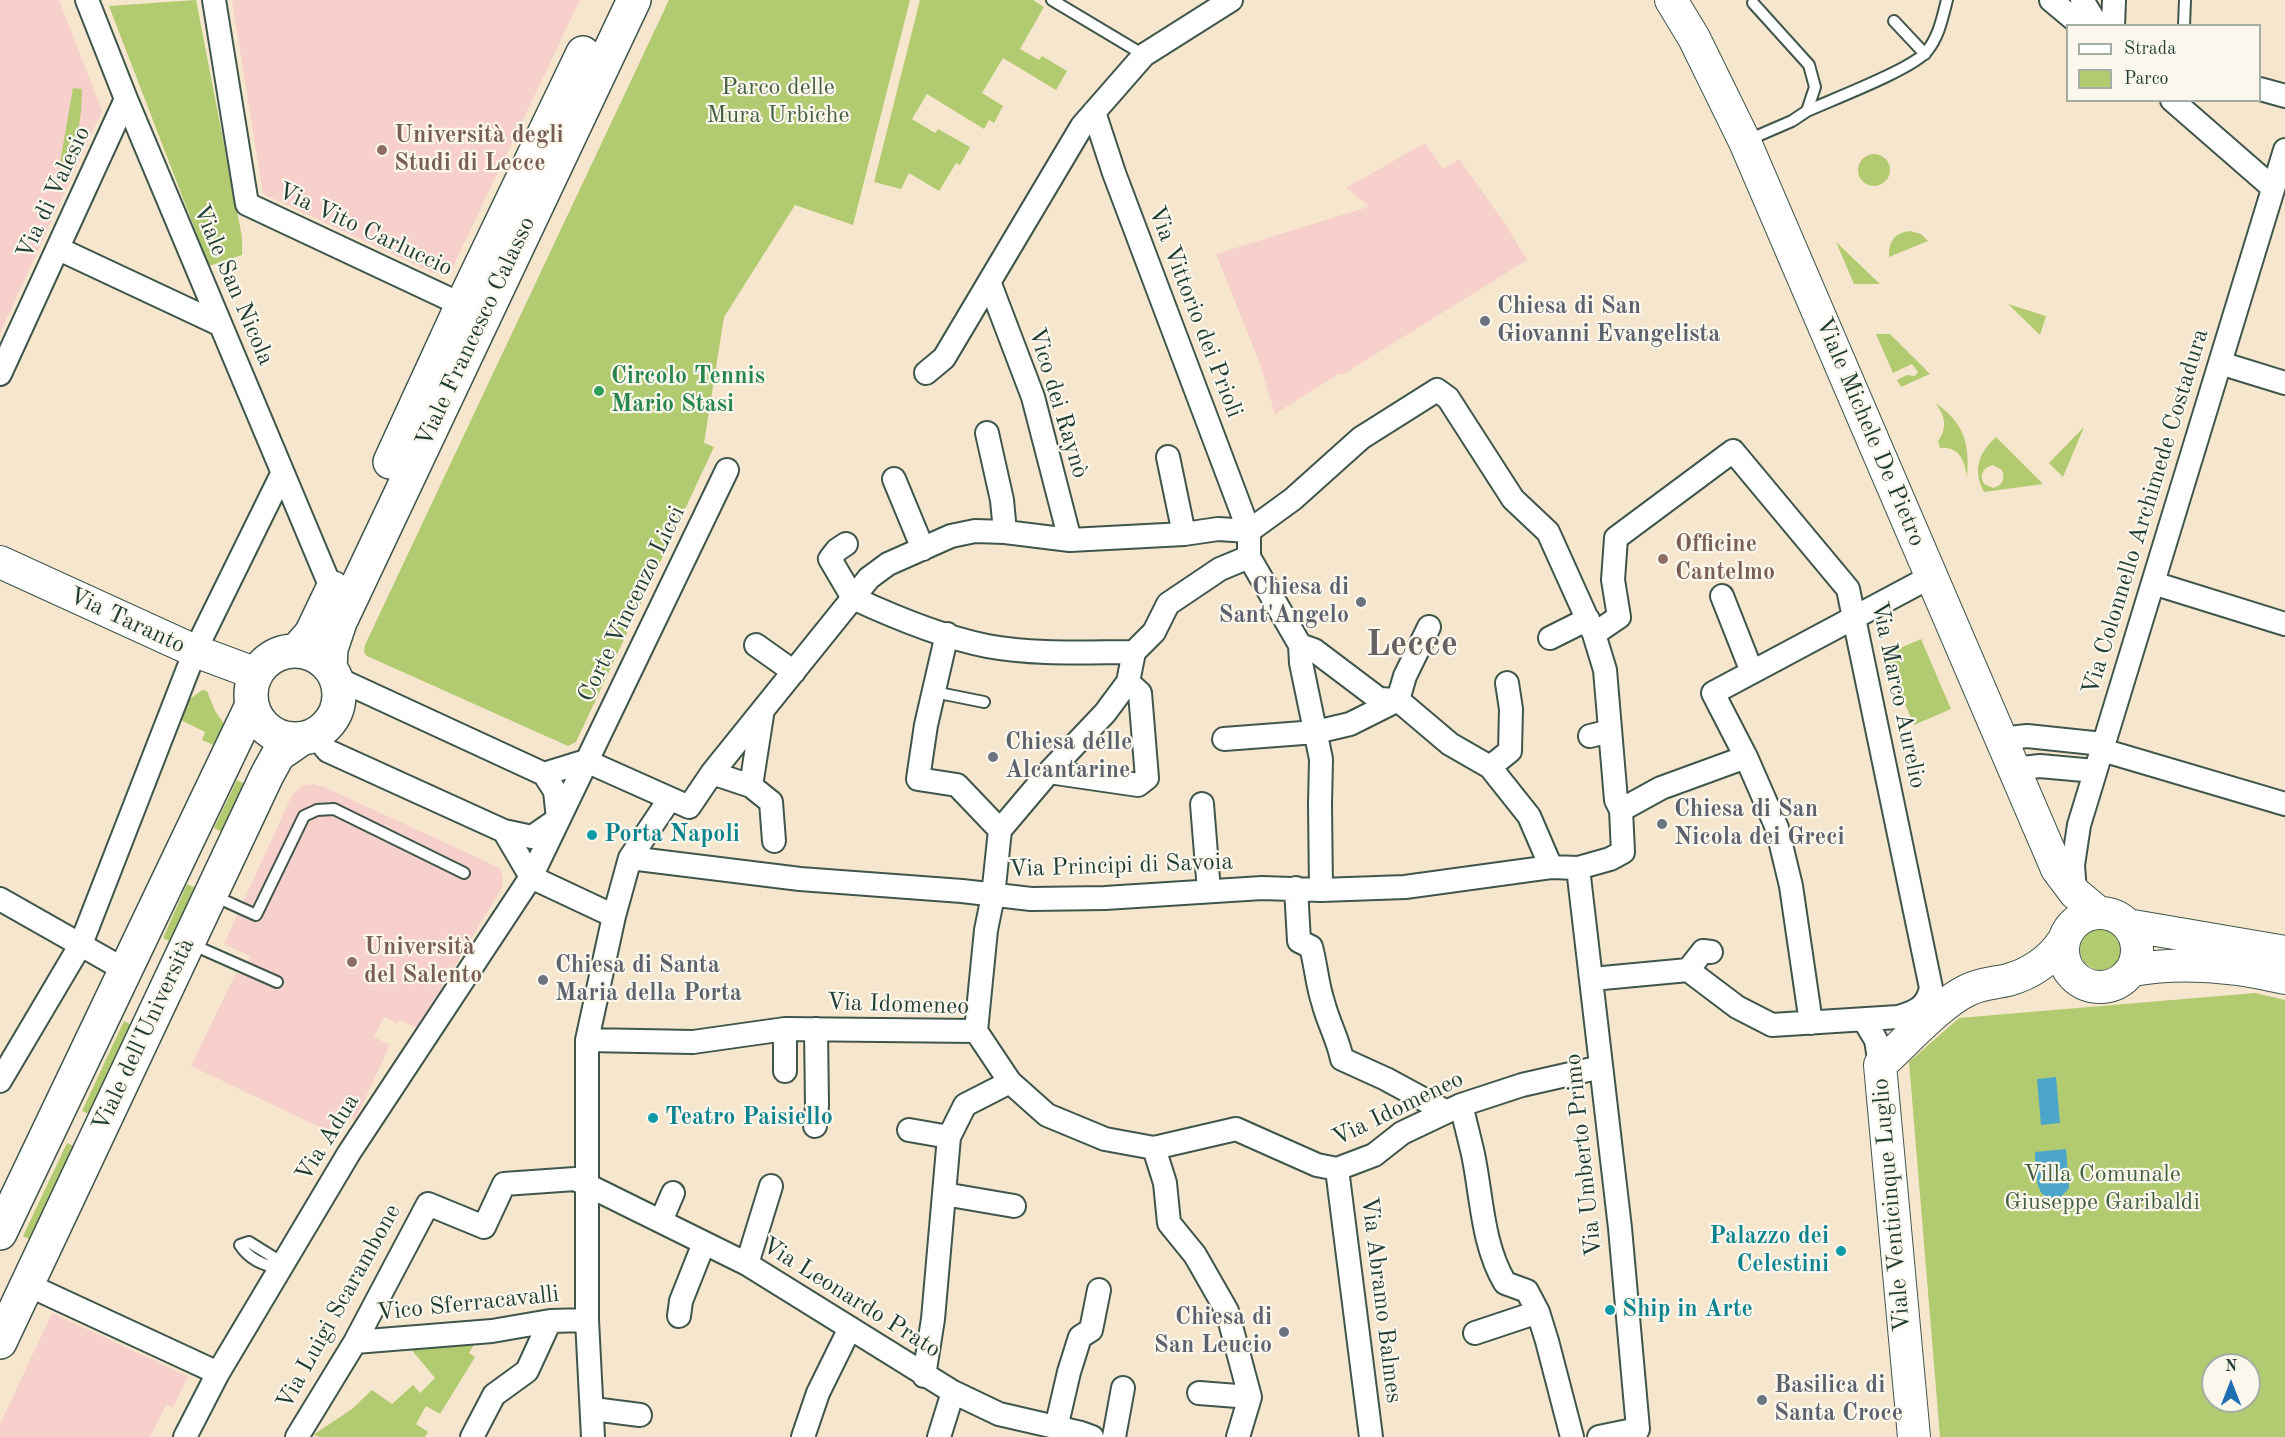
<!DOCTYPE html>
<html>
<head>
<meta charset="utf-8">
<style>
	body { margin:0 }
	#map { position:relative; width:2285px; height:1437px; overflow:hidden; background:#f6e6ce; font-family:"Old Standard TT",serif }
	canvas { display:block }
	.legend { position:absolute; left:2066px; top:24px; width:195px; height:78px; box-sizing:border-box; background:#fbf7ec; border:2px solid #a3ada2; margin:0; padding:8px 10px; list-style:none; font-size:18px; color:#1f3d34 }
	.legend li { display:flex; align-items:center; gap:12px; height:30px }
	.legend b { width:30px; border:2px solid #a3ada2 }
	.north { position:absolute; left:2201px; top:1353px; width:60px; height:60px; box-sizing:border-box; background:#fbf7ec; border:2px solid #a3ada2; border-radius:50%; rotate:0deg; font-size:16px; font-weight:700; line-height:24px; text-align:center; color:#1f3d34 }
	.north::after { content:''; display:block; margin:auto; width:21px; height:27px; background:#1f6fb2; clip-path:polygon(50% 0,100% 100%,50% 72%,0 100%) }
</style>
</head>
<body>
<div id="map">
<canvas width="2285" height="1437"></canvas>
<ul class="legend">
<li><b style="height:8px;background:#fff"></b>Strada</li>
<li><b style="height:16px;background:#b2cb70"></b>Parco</li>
</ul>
<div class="north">N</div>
</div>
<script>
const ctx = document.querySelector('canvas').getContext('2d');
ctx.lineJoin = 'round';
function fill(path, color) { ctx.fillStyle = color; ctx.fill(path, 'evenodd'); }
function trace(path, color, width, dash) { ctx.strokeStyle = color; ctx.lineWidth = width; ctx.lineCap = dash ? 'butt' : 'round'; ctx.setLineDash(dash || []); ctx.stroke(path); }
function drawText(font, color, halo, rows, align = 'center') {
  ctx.font = font + ' "Old Standard TT",serif'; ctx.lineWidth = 4.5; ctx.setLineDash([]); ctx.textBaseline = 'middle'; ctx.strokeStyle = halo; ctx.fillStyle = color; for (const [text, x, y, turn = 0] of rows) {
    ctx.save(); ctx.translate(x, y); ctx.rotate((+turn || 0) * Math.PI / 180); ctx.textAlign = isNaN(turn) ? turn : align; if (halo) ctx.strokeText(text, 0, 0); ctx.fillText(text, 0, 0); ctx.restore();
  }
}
const built = new Path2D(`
	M0 0H59L102 111 0 333Z
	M232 0H580L451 271 444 274 433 273 263 194Z
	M1425 143 1443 169 1459 159 1504 222 1527 260 1342 375 1340 373 1275 414 1260 364 1216 254 1368 207 1367 204 1346 188Z
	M313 784 324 787 500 868 503 878 502 888 417 1028 399 1020 397 1023 384 1017 374 1037 390 1045 355 1120 337 1112 328 1131 191 1066 236 973 242 975 251 956 224 944 292 795 304 785Z
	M52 1313 188 1376 173 1408 166 1405 150 1437H0V1424Z`);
const green = new Path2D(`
	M196 0 242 237V255L209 266 109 6Z
	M669 0H910L853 225 795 205 724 317 704 443 714 447 576 742 568 746 367 656 364 652 365 645Z
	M920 0H1033L1044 7 1020 49 1039 60 1042 56 1067 71 1056 90 1003 58 982 93 1003 106 994 123 989 120 984 129 927 94 912 119 935 133 938 129 970 147 960 165 956 163 939 191 909 173 901 189 874 182Z
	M73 88 82 89C82 118 77 142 67 170L59 168Z
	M1858 170a16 16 0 1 1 32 0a16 16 0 1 1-32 0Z
	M1910 231 1921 234 1928 241 1889 257C1889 241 1894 233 1910 231Z
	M1836 242 1880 284H1854Z
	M2008 304 2046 316 2040 335Z
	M1876 334H1890L1930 374 1901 387 1897 380 1907 375 1915 376 1918 372 1912 364 1893 373Z
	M1935 403C1964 422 1970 444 1967 477 1965 461 1959 446 1940 448L1938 441C1948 428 1945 415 1935 403Z
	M2084 427 2063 477 2049 463Z
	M1996 437 2043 484 1984 492C1972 469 1979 453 1996 437ZM1993 465 2002 470C2006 479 2002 486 1993 488L1984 484C1979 474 1983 468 1993 465Z
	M1921 639 1951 709 1914 725 1884 655Z
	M202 690 207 691 215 711 225 725 218 747 202 740 205 732 177 718 186 702Z
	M237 780 249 786 226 834 214 828Z
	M187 884 200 890 175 944 163 938Z
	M2080 949a21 21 0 1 1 42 0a21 21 0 1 1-42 0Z
	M2255 993 2285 1000V1437H1940L1909 1062 1959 1018ZM2213 1365H2249V1401H2213Z
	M124 1021 136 1027 94 1116 82 1111Z
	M67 1143 79 1148 35 1242 23 1236Z
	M460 1338 461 1346 474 1345 469 1353 475 1357 440 1414 426 1406 416 1424 428 1432 425 1437H321L313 1435 352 1409 372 1390 392 1404 413 1385 420 1393 435 1378 410 1348Z`);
const water = new Path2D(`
	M2056 1077 2060 1123 2041 1125 2037 1079Z
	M2066 1149 2069 1188 2061 1197C2033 1206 2036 1170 2035 1152Z`);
const lane = new Path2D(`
	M1052 0 1144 55
	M1894 21 1925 54
	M2184 26 2185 0
	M1807 111C1831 100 1913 69 1927 51 1939 36 1942 19 1947 0
	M1748 140 1792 121 1807 111 1815 87 1809 65 1753 3
	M934 692 984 702
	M214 896 256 915 304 816 317 810 334 809 464 873
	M191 944 277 982
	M249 1242 273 1257 281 1268C264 1266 249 1259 240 1245Z`);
const street = new Path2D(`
	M87 0 126 99 332 590
	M214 0 247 204 475 311
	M2051 0 2082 26
	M2082 0 2098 26
	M2113 26 2114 0
	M2260 89 2285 96
	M2172 100 2273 188
	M1094 112 1114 173 1249 531V557L1300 645 1301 663 1321 759 1320 804 1321 890
	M59 249 219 324
	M990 284 1033 397 1070 540
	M2220 363 2285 383
	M926 373 944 358 1082 126 1144 55 1231 0
	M0 374 126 99
	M987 433 1002 500 1005 532
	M1168 457 1184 534
	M894 479 923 549
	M846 544 837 550 830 559 853 598
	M2153 583 2285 624
	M1722 596 1752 672
	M853 598C894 617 942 637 987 646 1035 655 1086 652 1134 652
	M947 634 926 725 918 779 957 785 1000 830
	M1550 638 1588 619
	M756 645 794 672
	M1300 645 1314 650 1379 699 1398 700 1450 744 1490 767 1529 816 1551 867
	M1134 652 1154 632 1168 604 1220 569 1249 557
	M336 678 544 774 586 761
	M314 735 328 751 504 831 531 877
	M1590 736 1610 731
	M1224 739 1316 732 1350 724 1398 700 1405 676 1429 627
	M2001 739 2027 736 2103 744
	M2102 750 2285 804
	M586 761 689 807 712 773 869 578 888 564 951 536 975 531 1005 532 1070 540 1184 534 1218 529 1249 531
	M1490 767 1510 751 1511 709 1507 683
	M2014 769 2040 766 2095 771
	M1049 772 1138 785 1147 778 1140 693 1128 682
	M712 773 751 786 762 715
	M751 786 771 802 774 841
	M1202 804 1209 891
	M1621 810 1661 788 1746 757
	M504 831 532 837 558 819 555 791 544 774
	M630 858 800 879 962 891 1031 899 1105 898 1262 888 1321 890 1405 887 1551 867 1578 868 1610 859 1623 852 1621 810 1616 800 1605 670 1594 634 1548 532 1513 499 1448 398 1437 390 1361 438 1293 499 1249 531
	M1578 868 1620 1228 1638 1429 1634 1437
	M531 877 614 916
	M1296 888 1299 941 1311 947C1316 965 1317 984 1323 1002 1328 1022 1338 1039 1342 1059L1386 1079 1445 1111
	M2075 893 2073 865 2079 825 2285 150
	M0 899 125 970
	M1688 970 1703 951 1711 952
	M1592 979 1688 970 1737 1007 1772 1025 1898 1017C1916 1012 1927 1007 1931 988L1848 589 1733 451 1616 538 1613 580 1619 617 1594 634
	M1864 1020 1876 1040 1880 1065
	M1811 1023 1791 886 1777 828 1746 757 1713 693 1932 576
	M976 1031 1010 1082 1047 1115 1105 1139 1154 1148 1236 1129 1317 1165 1337 1169 1374 1155 1402 1133 1461 1105 1522 1085 1601 1067
	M976 1031 986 930 993 896 1000 830 1049 772 1105 713 1128 682 1134 652
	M587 1040 693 1042 785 1029 976 1031
	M785 1071V1029
	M0 1081 81 944 195 651 282 474
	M1461 1105C1465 1121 1469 1137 1473 1154 1482 1197 1482 1244 1505 1283L1527 1291 1538 1312 1547 1341 1572 1437
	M815 1126 817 1106 816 1029
	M909 1130 949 1137
	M1154 1148 1165 1183 1169 1223 1195 1255 1227 1311 1250 1397 1238 1437
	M1337 1169 1371 1437
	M944 1194 1014 1206
	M661 1221 673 1193
	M747 1264 771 1186
	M26 1284 218 1373
	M679 1316 681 1301 704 1243
	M1475 1333 1538 1312
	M355 1342 492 1331 550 1321 587 1320
	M924 1376 933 1319 949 1137 965 1105 1010 1082
	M1199 1393 1250 1397
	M593 1409 640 1415
	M1056 1428 1069 1372 1080 1337 1091 1330 1099 1290
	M185 1437 218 1373 349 1153 531 877 727 470
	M297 1437 355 1342 428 1204 484 1227 504 1184 575 1179 747 1264 953 1392 999 1414 1081 1433 1092 1437
	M472 1437 494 1395 527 1371 550 1321
	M593 1437 587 1320V1040L614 916 630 858 669 800
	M803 1437 818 1393 850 1328
	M939 1437 953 1392
	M1114 1437 1123 1388
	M1599 1437 1638 1429`);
const secondary = new Path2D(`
	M1671 0 1694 38 1745 142 2057 869 2075 893 2099 913
	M0 562 195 651 257 674
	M2063 950a37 37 0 1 1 74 0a37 37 0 1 1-74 0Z
	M2127 925 2285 952
	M2132 970C2183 961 2235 966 2285 978
	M1914 1437 1880 1065C1904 1044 1940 1003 1968 990 1980 984 1995 983 2008 980 2030 974 2051 960 2063 941`);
const primary = new Path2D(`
	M390 462 462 305 583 53
	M296 651 311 634 333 588
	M251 695a44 44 0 1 1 88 0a44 44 0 1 1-88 0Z
	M330 668 331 649 340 622 634 0
	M0 1233 252 705
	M0 1342 267 775 278 755 301 739`);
const markers = [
	[382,150,6,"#8d6e63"],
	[1485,321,6,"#6b7280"],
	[599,391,6,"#2e9e5b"],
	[1663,559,6,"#8d6e63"],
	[1361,602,6,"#6b7280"],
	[993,757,6,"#6b7280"],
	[1662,824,6,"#6b7280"],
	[592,835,6,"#0f9aa8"],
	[352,962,6,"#8d6e63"],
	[543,980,6,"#6b7280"],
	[653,1118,6,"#0f9aa8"],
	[1841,1251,6,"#0f9aa8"],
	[1610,1310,6,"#0f9aa8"],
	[1284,1332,6,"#6b7280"],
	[1762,1400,6,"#6b7280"]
];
const parkNames = [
	["Parco delle",778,88],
	["Mura Urbiche",778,116],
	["Villa Comunale",2102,1175],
	["Giuseppe Garibaldi",2102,1203]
];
const educationNames = [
	["Università degli",394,136],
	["Studi di Lecce",394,164],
	["Officine",1675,545],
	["Cantelmo",1675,573],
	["Università",364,948],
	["del Salento",364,976]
];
const streetNames = [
	["Via di Valesio",54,193,-65],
	["Via Vito Carluccio",365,230,25],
	["Viale San Nicola",233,285,67],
	["Via Vittorio dei Prioli",1195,312,69],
	["Viale Francesco Calasso",476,332,-65],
	["Vico dei Raynò",1058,403,73],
	["Viale Michele De Pietro",1870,432,67],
	["Via Colonnello Archimede Costadura",2146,512,-73],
	["Corte Vincenzo Licci",632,604,-64],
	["Via Taranto",127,621,25],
	["Via Marco Aurelio",1898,695,78],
	["Via Principi di Savoia",1121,866,-2],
	["Via Idomeneo",898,1005,2],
	["Viale dell'Università",144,1035,-65],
	["Via Idomeneo",1398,1109,-26],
	["Via Adua",328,1138,-58],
	["Via Umberto Primo",1584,1155,-96],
	["Viale Venticinque Luglio",1892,1205,-95],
	["Via Leonardo Prato",851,1298,32],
	["Via Abramo Balmes",1381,1300,83],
	["Vico Sferracavalli",468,1304,-6],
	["Via Luigi Scarambone",339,1307,-61]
];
const worshipNames = [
	["Chiesa di San",1497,307],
	["Giovanni Evangelista",1497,335],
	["Chiesa di",1349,588,"right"],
	["Sant'Angelo",1349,616,"right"],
	["Chiesa delle",1005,743],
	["Alcantarine",1005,771],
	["Chiesa di San",1674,810],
	["Nicola dei Greci",1674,838],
	["Chiesa di Santa",555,966],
	["Maria della Porta",555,994],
	["Chiesa di",1272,1318,"right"],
	["San Leucio",1272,1346,"right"],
	["Basilica di",1774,1386],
	["Santa Croce",1774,1414]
];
const leisureNames = [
	["Circolo Tennis",611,377],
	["Mario Stasi",611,405]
];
const cultureNames = [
	["Porta Napoli",604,835],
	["Teatro Paisiello",665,1118],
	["Palazzo dei",1829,1237,"right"],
	["Celestini",1829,1265,"right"],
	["Ship in Arte",1622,1310]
];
const townNames = [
	["Lecce",1412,646]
];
fill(built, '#f7d0cb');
fill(green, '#b2cb70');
fill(water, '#4ba6c9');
trace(lane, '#3f564b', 14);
trace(street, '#3f564b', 26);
trace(secondary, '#3f564b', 34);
trace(primary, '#3f564b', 36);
trace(lane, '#fff', 10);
trace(street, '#fff', 22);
trace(secondary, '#fff', 32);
trace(primary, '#fff', 33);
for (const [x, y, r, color] of markers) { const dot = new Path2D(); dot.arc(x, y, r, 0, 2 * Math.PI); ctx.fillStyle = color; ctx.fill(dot); trace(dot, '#fbf7ec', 2); }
drawText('24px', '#446043', '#fbf7ec', parkNames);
drawText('bold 24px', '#785e54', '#fbf7ec', educationNames, 'left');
drawText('24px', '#1f3d34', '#fbf7ec', streetNames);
drawText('bold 24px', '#5b616d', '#fbf7ec', worshipNames, 'left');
drawText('bold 24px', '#27864d', '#fbf7ec', leisureNames, 'left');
drawText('bold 24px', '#0d838f', '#fbf7ec', cultureNames, 'left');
drawText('bold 36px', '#666264', '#fbf7ec', townNames);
</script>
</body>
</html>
